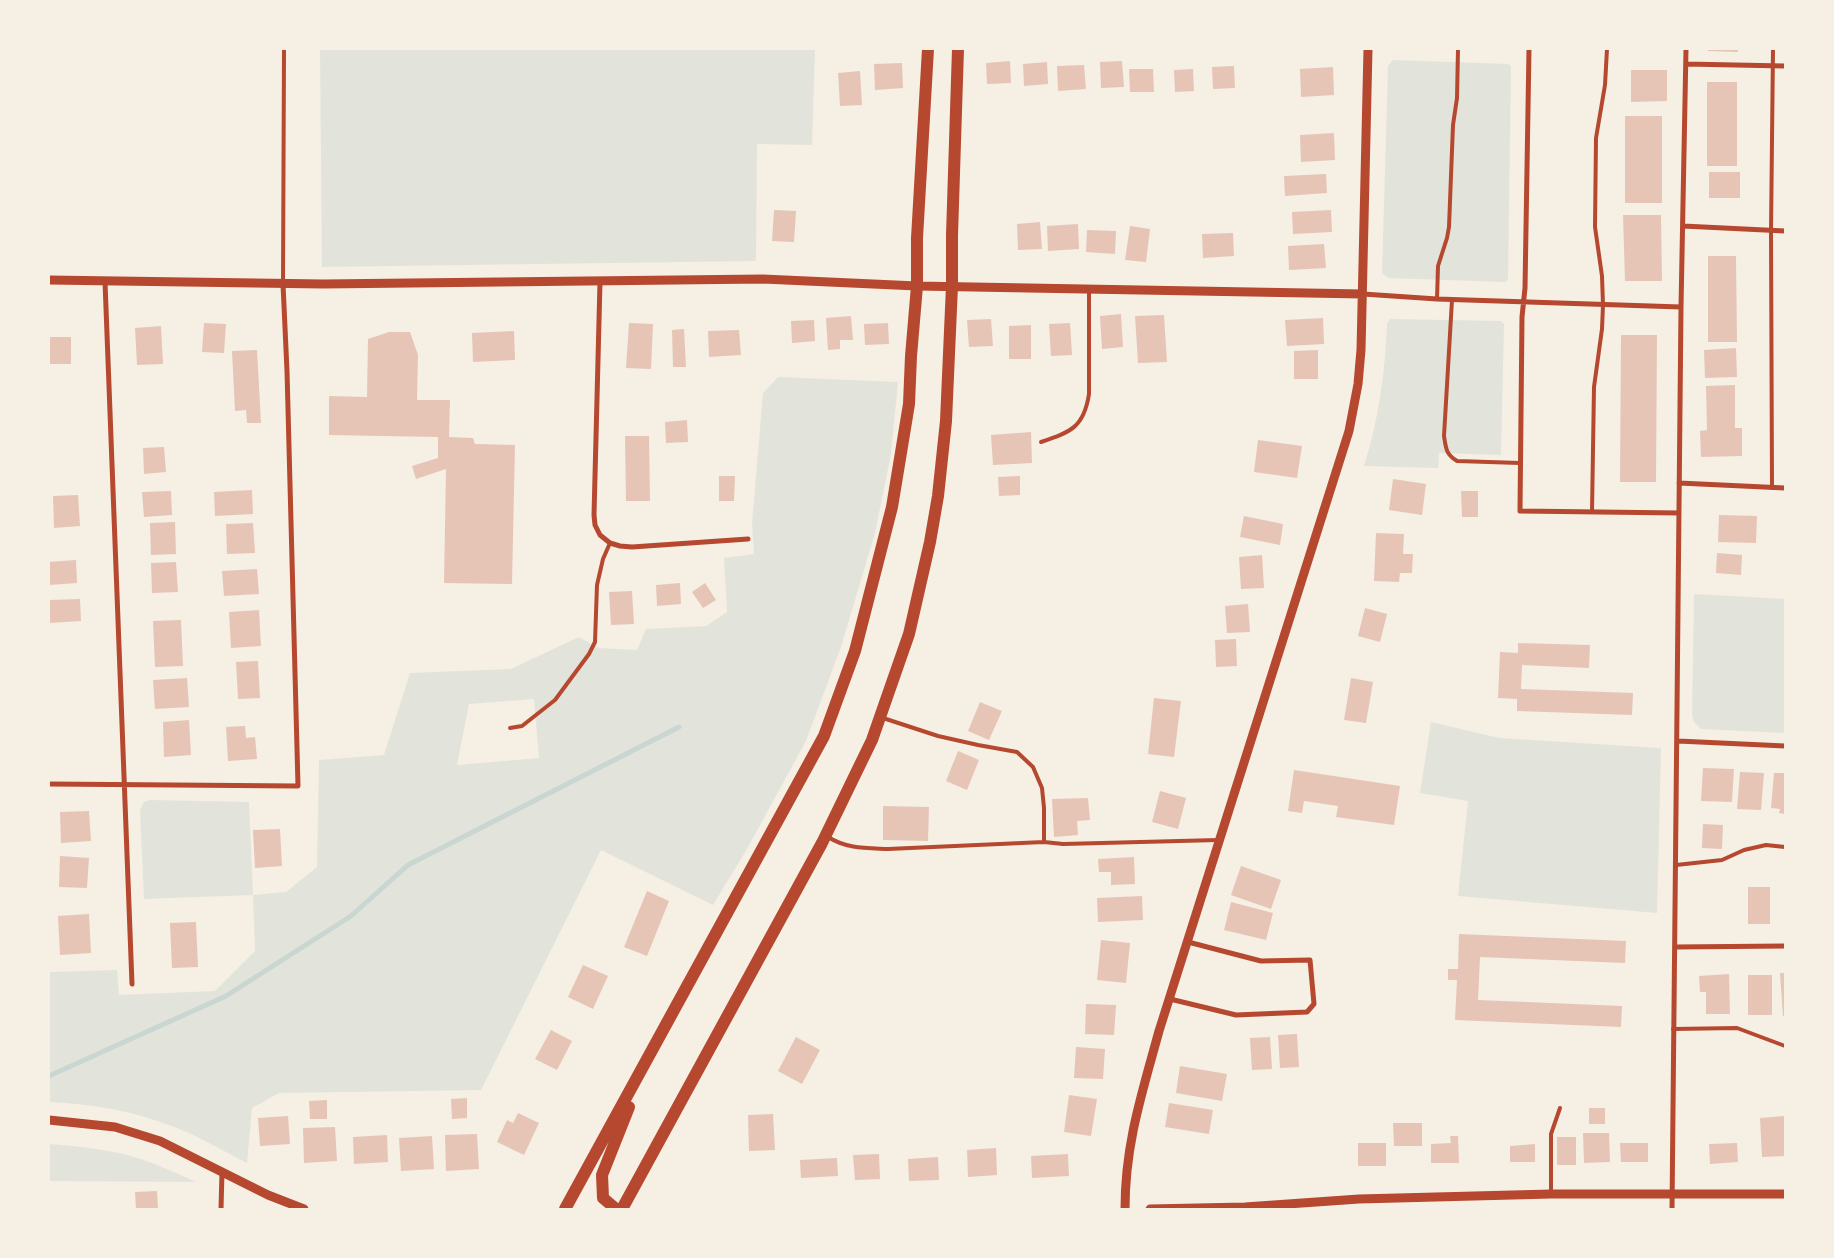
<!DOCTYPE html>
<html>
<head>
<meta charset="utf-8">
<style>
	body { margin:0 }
	#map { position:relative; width:1834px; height:1258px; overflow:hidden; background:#f6efe4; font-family:Raleway,sans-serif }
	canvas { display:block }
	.frame { position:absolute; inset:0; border:50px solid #f6efe4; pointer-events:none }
</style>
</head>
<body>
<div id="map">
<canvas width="1834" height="1258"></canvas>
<div class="frame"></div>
</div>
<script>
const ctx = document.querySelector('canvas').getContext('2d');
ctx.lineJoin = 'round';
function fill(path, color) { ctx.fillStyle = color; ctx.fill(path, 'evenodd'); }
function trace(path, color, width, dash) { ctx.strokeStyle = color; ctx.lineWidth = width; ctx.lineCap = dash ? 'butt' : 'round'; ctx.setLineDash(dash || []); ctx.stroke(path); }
const green = new Path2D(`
	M320 49H815L812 145 757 144 756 261 322 267Z
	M1393 60 1508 64 1511 66 1508 280 1504 282 1388 278 1382 273 1388 66Z
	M1390 319 1501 321 1504 324 1501 455 1439 453 1438 468 1364 466C1379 419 1385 372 1387 323Z
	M778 377 898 382 891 454 875 533 841 647 806 741 747 849 713 905 601 850 481 1090 279 1093 252 1108 247 1163C223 1151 199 1136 174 1127 135 1111 91 1104 49 1102V972L117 970 119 995 215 991 255 951 253 895 144 899 140 810 144 802 150 800 249 802 253 895 286 892 317 867 319 760 384 755 410 673 511 669 579 637 599 648 637 650 646 629 706 626 727 612 724 558 754 554 752 524 763 393ZM534 699 539 758 457 765 469 704Z
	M1694 594 1785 599V733L1701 729 1694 722 1692 715Z
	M1431 722 1499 738 1661 748 1657 913 1458 896 1468 801 1420 793Z
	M49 1144C74 1146 98 1148 123 1154 148 1160 172 1171 196 1182L49 1181Z`);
const stream = new Path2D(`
	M49 1076 226 996 351 916 408 865 679 727`);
const building = new Path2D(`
	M1708 49H1738V52L1708 51Z
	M1010 61 1011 83 987 84 986 63Z
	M1122 61 1124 87 1101 88 1100 62Z
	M1047 62 1048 84 1024 86 1023 64Z
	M902 63 903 88 875 90 874 64Z
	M1084 65 1086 89 1058 91 1057 66Z
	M1234 66 1235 88 1213 89 1212 67Z
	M1333 67 1334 95 1301 97 1300 69Z
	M1129 69H1153L1154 92H1130Z
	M1193 69 1194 91 1175 92 1174 70Z
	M1631 70H1667V101L1631 102Z
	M860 71 862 105 840 106 838 73Z
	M1707 82H1737V166H1707Z
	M1625 116H1662V203H1625Z
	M1334 133 1335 160 1301 162 1300 135Z
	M1709 172H1740V198H1709Z
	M1326 174 1327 193 1285 196 1284 176Z
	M774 210 796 211 794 242 772 241Z
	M1331 210 1332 232 1293 234 1292 212Z
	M1623 215H1661L1662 281H1625Z
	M1040 222 1042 249 1018 250 1017 224Z
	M1078 224 1079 249 1048 251 1047 226Z
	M1130 226 1150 229 1146 262 1125 260Z
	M1087 230 1116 231 1115 254 1086 252Z
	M1233 233 1234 256 1203 258 1202 234Z
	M1324 244 1326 268 1289 270 1288 246Z
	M1708 256H1736L1737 342H1708Z
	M1121 314 1123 347 1102 349 1100 316Z
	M1164 315 1167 362 1138 363 1135 316Z
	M851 316 853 340H840V349L828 350 826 318Z
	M1323 318 1324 344 1287 346 1285 320Z
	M991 319 993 346 969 347 967 320Z
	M814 320 815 341 792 343 791 321Z
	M204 323 226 324 224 353 202 352Z
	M629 323 653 324 651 369 626 368Z
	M888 323 889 344 865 345 864 324Z
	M1070 323 1072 355 1051 356 1049 324Z
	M1031 325V359H1009V326Z
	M161 326 163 364 137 365 135 328Z
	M684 329 686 367H673L672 330Z
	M739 330 741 355 709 357 708 331Z
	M514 331 515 360 473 362 472 333Z
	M389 332H410L418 355 417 400H450L449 437 473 438 475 444 515 445 512 584 444 583 446 469 416 479 412 466 438 458V437L329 435V396L367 397 368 339Z
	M1621 335H1657L1656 482H1620Z
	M49 337H71V364H49Z
	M1736 348 1737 377 1705 378 1704 350Z
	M257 350 261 423H247L246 410 235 411 232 351Z
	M1318 350V379H1294V351Z
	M1735 385V428H1742V456L1701 457 1700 431 1707 430 1706 386Z
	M687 420 688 442 666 443 665 422Z
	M1031 432 1032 463 993 465 991 435Z
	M625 436H649L650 501H626Z
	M1258 440 1302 446 1297 478 1254 472Z
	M164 447 166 472 144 474 143 448Z
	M719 476H735L734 501H719Z
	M1020 476V495L999 496 998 477Z
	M1393 479 1426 484 1422 515 1389 510Z
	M252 490 253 514 215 516 214 492Z
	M171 491 172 515 144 517 142 492Z
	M1461 491H1478V517H1462Z
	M78 495 80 526 54 528 53 496Z
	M1719 515 1757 516 1756 543 1718 542Z
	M1244 516 1283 524 1280 545 1240 537Z
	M175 522 176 554 151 555 150 523Z
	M253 523 255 553 227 554 226 524Z
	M1376 533 1404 534 1403 554H1413L1412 573H1400L1399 582 1374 581Z
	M1717 553 1742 555 1741 575 1716 573Z
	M1262 555 1264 588 1241 589 1239 557Z
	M76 560 77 583 49 585V562Z
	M176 562 178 592 152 593 151 563Z
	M257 569 259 594 224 596 222 571Z
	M680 583 681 604 657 606 656 585Z
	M705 583 716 600 703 608 692 592Z
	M632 591 634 624 611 625 609 592Z
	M80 599 81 621 49 623V600Z
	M1248 604 1250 632 1227 633 1225 606Z
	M1365 608 1387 614 1380 642 1358 636Z
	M259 610 261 646 231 648 229 612Z
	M181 620 183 666 155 667 153 621Z
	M1236 639 1237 666 1216 667 1215 640Z
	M1518 643 1590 645 1589 668 1522 665 1521 689 1633 693 1632 715 1517 711V699L1498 698 1500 652 1518 653Z
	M258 661 260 698 238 699 236 662Z
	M187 678 189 707 155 709 153 680Z
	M1351 678 1373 682 1366 723 1344 720Z
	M1154 698 1181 701 1174 757 1148 754Z
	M980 702 1002 711 989 740 968 731Z
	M189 720 191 755 164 757 163 722Z
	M245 726 246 738 255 737 257 759 228 761 226 727Z
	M958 751 979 760 967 790 946 781Z
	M1703 768 1734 769 1732 802 1701 801Z
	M1294 770 1400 786 1394 825 1336 817 1338 806 1304 801 1302 813 1288 811Z
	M1740 772 1764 773 1761 810 1737 809Z
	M1774 773H1785V814L1779 813 1780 809 1771 808Z
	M1160 791 1186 798 1178 829 1152 822Z
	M1088 798 1090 820 1077 821 1078 835 1054 837 1052 799Z
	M883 806 929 807 928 841 883 840Z
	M89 811 91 841 61 843 60 812Z
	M1703 824 1723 825 1722 849 1702 848Z
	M280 829 282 866 255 868 253 830Z
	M60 856 89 858 87 888 59 887Z
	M1134 857 1135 884 1111 885V872H1099L1098 859Z
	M1241 866 1281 880 1271 909 1231 895Z
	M1748 887H1770V924H1748Z
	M647 891 669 901 647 956 624 947Z
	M1142 896 1143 920 1098 922 1097 898Z
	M1231 902 1273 913 1266 940 1224 930Z
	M89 914 91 953 60 955 58 916Z
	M196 922 198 967 172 968 170 923Z
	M1459 934 1626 941 1625 963 1480 957 1478 1000 1622 1006 1621 1027 1455 1020 1457 980H1448V969H1458Z
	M1101 940 1130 943 1126 983 1097 980Z
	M583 965 608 976 593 1009 568 997Z
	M1780 973H1785V1016H1783Z
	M1729 974 1730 1014H1706V992H1700L1699 976Z
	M1748 975H1772V1015H1748Z
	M1086 1004 1116 1005 1114 1035 1085 1034Z
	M551 1030 572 1041 557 1070 535 1059Z
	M1297 1034 1299 1067 1280 1068 1278 1035Z
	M796 1037 820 1050 802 1084 778 1071Z
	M1270 1037 1272 1069 1252 1070 1250 1038Z
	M1076 1047 1105 1049 1103 1079 1074 1078Z
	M1180 1066 1227 1074 1222 1101 1176 1093Z
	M1069 1095 1097 1099 1091 1136 1064 1132Z
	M467 1098V1118L452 1119 451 1099Z
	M327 1100V1119H310L309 1101Z
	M1169 1103 1213 1110 1209 1134 1165 1127Z
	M1589 1108H1605V1124H1589Z
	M518 1113 539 1123 524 1155 497 1142 507 1120 513 1123Z
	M773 1114 775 1150 749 1151 748 1115Z
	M288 1116 290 1144 260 1146 258 1118Z
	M1784 1116 1785 1156 1762 1157 1760 1118Z
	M1393 1123H1422V1146H1394Z
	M335 1127 337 1161 304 1163 303 1128Z
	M1583 1133H1609L1610 1162 1584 1163Z
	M477 1134 479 1169 446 1171 445 1135Z
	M387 1135 388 1162 354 1164 353 1137Z
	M432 1136 434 1169 401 1171 399 1138Z
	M1450 1136H1458L1459 1163H1431V1144L1451 1143Z
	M1557 1137H1576V1165H1557Z
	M1358 1143H1386V1166H1358Z
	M1620 1143H1648V1162H1621Z
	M1737 1143 1738 1162 1710 1164 1709 1144Z
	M1535 1144V1162H1510V1146Z
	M996 1148 997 1175 968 1177 967 1150Z
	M879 1154 880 1179 855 1180 853 1155Z
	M1068 1154 1069 1176 1032 1178 1031 1156Z
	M938 1157 939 1180 909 1181 908 1159Z
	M837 1158 838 1176 801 1178 800 1160Z
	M157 1191 158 1209H136L135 1192Z`);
const service = new Path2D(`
	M283 284 284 49
	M1437 299 1438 266 1447 238 1449 227 1453 125 1457 98 1458 49
	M1452 300 1444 436C1446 449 1446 454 1457 461L1520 463
	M1041 442C1071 432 1084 427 1089 394V289
	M1772 488 1771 231 1773 49
	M1592 512 1594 387 1602 329 1603 305 1602 276 1595 227 1596 138 1605 85 1607 49
	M883 718 938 736 978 745 1017 752 1033 767 1042 788 1044 808V842
	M510 728 522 726 555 700 589 654 595 642 597 585 603 559 610 543
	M828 837C847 849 866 848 888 849L1044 842 1063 844 1218 840
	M1676 865 1722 860 1744 850 1766 845 1785 847
	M1673 1029 1737 1028 1785 1046
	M1551 1194V1134L1560 1108`);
const minor = new Path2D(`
	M1529 49 1525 288 1522 317 1520 511 1679 513
	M1686 64 1785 66
	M1683 226 1785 231
	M105 282 132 984
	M600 282 594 515 595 525 600 535 610 543 620 546 632 547 748 539
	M1363 294 1437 299 1681 307
	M1679 483 1785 488
	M1678 741 1785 746
	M49 784 298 786 287 371 283 284
	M1675 947 1785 946
	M1170 999 1236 1015 1307 1012 1314 1004 1310 960 1261 961 1188 942
	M221 1209 222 1172
	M1672 1209 1681 307 1686 49`);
const tertiary = new Path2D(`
	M49 280 323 284 763 279 917 286 1363 294
	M49 1120 115 1127 160 1141 268 1195 304 1209
	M1125 1209C1125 1144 1142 1093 1159 1031L1349 431 1358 384 1361 350 1368 49
	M1150 1209 1245 1207 1359 1199 1551 1194H1785`);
const primary = new Path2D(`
	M565 1209 824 736 855 651 892 507 909 404 911 356 917 286V238L928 49
	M616 1209 603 1198 602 1175 629 1107
	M622 1209 822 843 872 740 909 634 930 542 938 496 946 421 952 286V235L958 49`);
fill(green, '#e2e4dc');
trace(stream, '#c9d6d2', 5);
fill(building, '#e6c5b7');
trace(service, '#b5482f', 4);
trace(minor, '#b5482f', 5);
trace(tertiary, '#b5482f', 9);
trace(primary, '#b5482f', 12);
</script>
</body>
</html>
